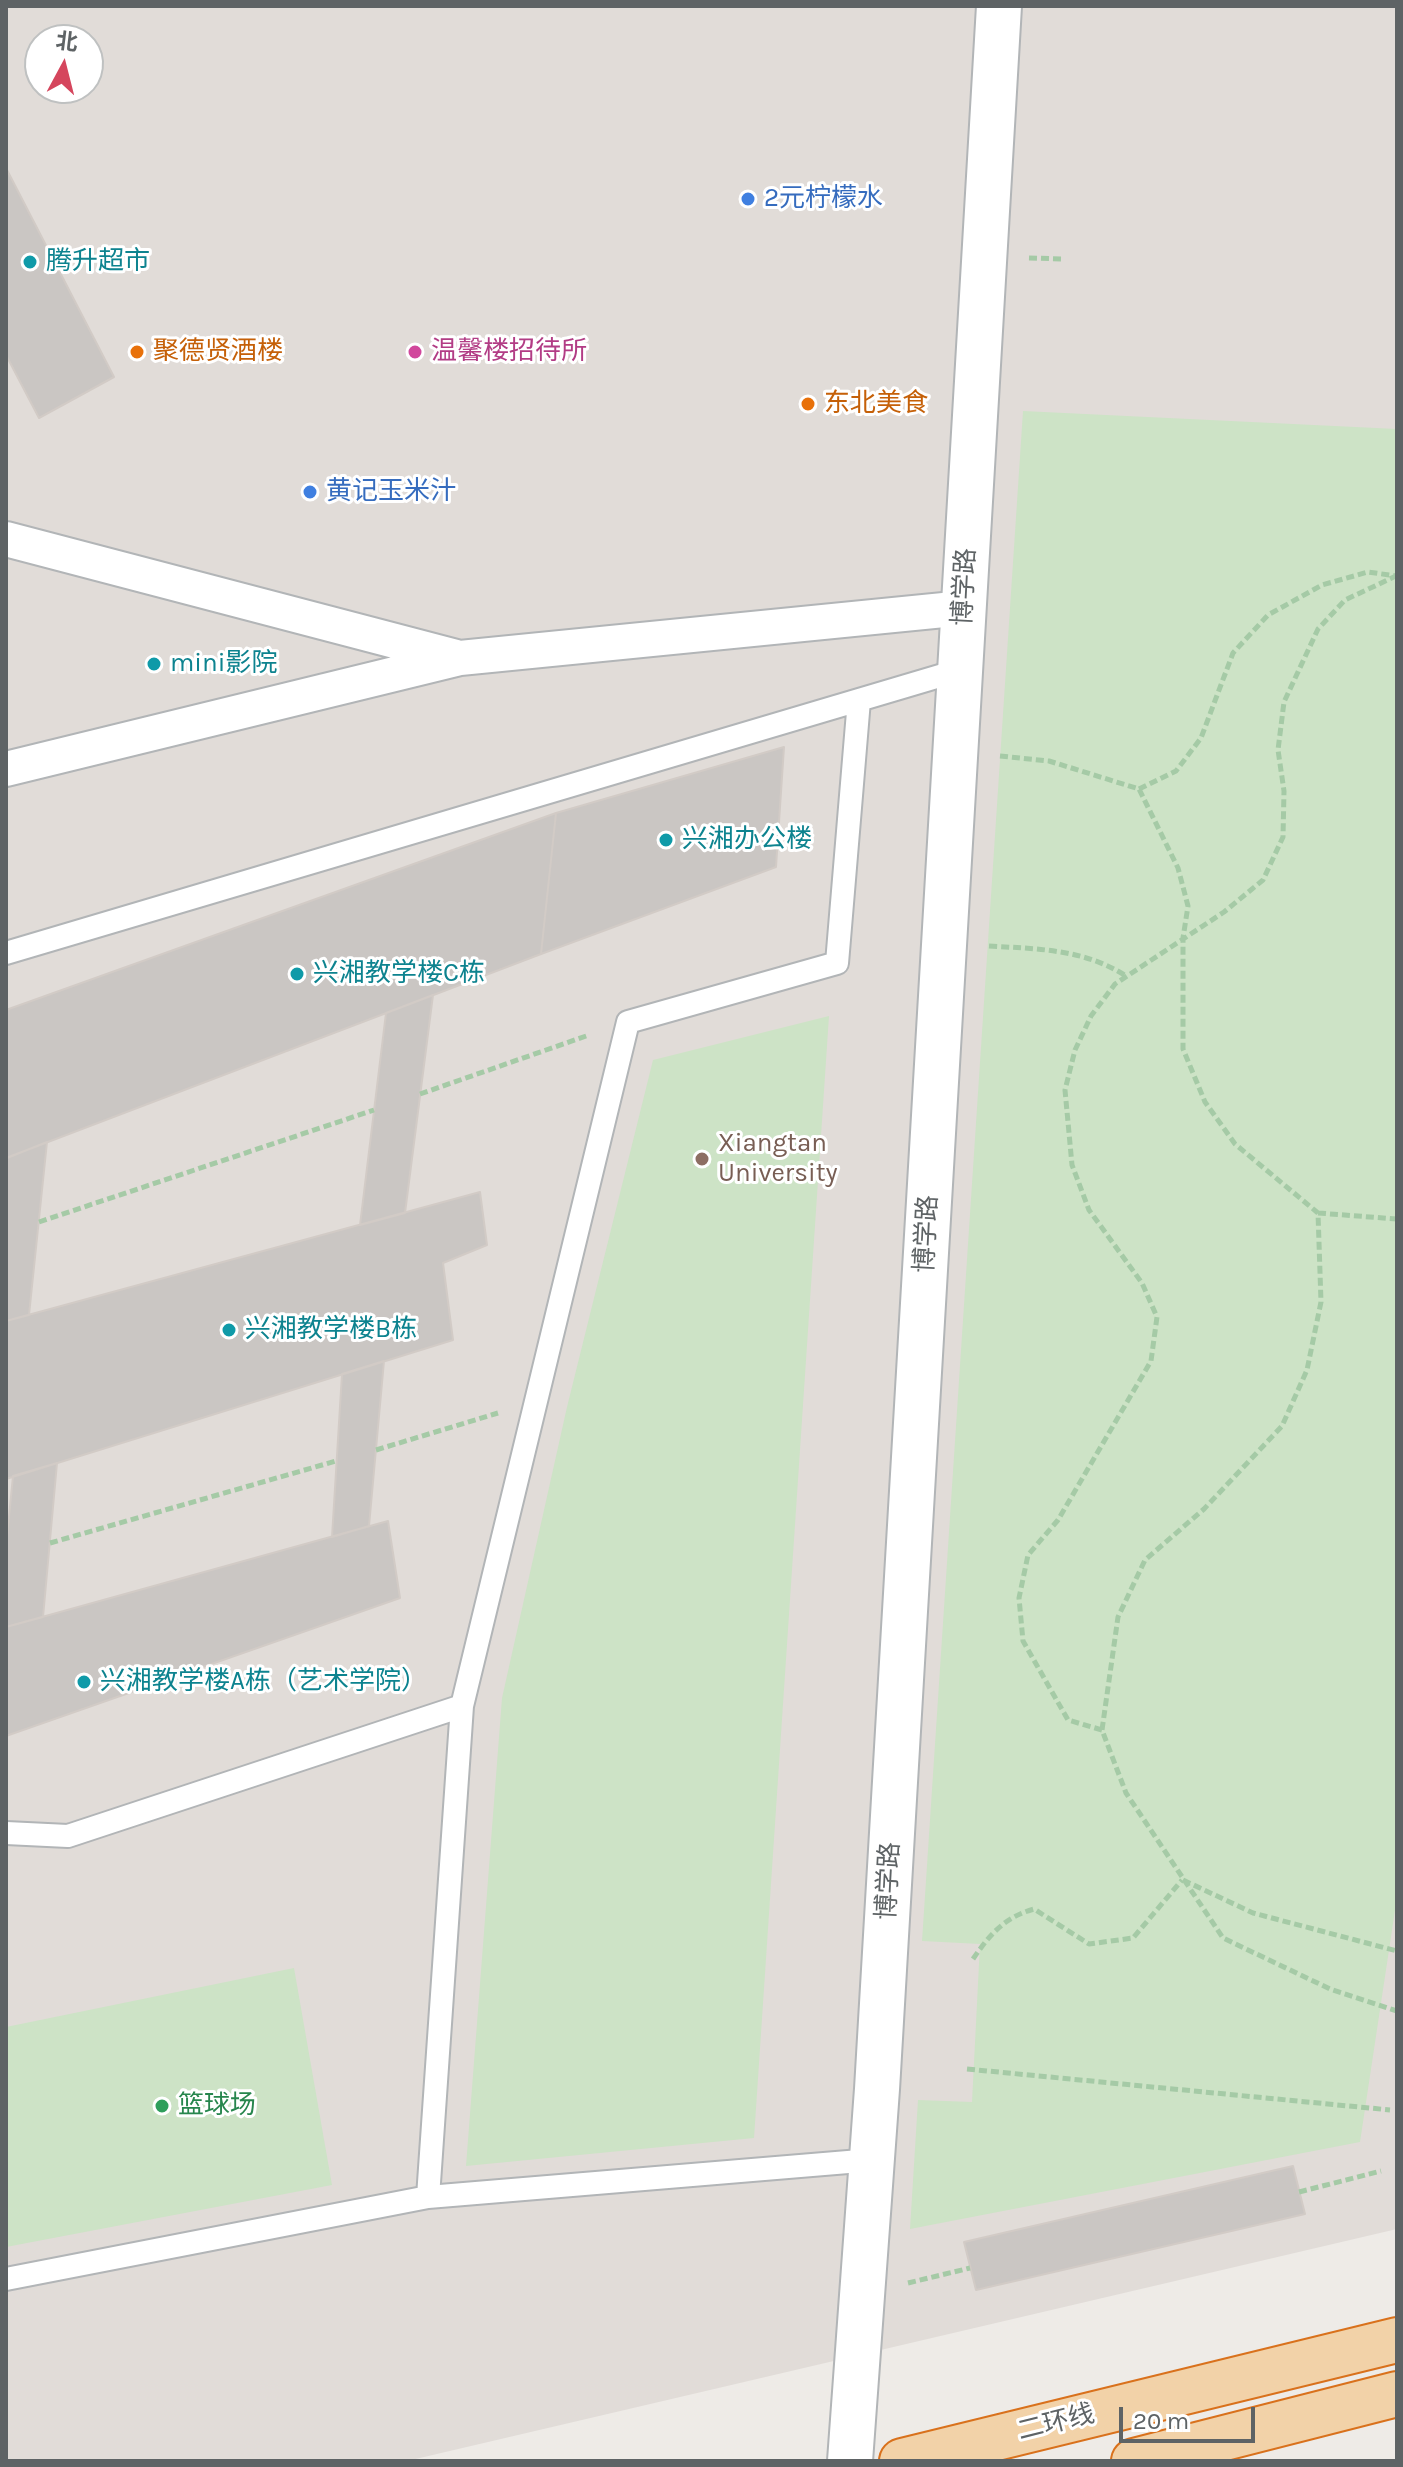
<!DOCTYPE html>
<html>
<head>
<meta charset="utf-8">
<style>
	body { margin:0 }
	#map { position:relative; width:1403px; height:2467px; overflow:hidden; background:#eeebe7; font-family:Karla,"Noto Sans SC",sans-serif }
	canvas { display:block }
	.frame { position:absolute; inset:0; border:8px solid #5e6365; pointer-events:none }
	.north { position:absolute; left:24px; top:24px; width:80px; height:80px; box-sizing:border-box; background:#fff; border:2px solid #bfc1c1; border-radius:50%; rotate:7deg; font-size:22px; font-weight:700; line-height:32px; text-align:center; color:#5e6365 }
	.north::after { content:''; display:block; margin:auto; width:28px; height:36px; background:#d5465d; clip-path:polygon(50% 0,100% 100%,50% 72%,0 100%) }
	.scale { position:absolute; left:1119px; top:2407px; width:136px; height:36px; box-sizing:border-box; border:4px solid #5e6365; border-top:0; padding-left:10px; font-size:24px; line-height:28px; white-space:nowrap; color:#5e6365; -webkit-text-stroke:6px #fff; paint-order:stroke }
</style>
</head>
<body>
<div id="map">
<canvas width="1403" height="2467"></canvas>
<div class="frame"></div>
<div class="north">北</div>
<div class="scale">20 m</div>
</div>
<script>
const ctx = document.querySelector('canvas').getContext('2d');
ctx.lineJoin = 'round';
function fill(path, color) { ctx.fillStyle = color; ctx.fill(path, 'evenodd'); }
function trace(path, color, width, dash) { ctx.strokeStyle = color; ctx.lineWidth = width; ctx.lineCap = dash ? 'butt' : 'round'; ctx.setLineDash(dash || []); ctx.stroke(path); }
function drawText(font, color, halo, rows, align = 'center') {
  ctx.font = font + ' Karla,"Noto Sans SC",sans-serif'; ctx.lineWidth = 6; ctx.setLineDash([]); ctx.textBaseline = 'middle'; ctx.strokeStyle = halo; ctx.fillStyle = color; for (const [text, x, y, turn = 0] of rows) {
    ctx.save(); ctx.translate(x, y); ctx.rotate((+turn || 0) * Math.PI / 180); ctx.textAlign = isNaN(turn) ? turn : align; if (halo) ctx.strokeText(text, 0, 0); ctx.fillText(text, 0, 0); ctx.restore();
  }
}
const education = new Path2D(`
	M6 6H1397V2229L407 2461H6ZM40 40H88V88H40Z`);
const green = new Path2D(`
	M1023 411 1397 429V1897L1360 2142 910 2229 918 2100 972 2102 980 1944 922 1941Z
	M829 1016 754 2138 466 2166 502 1698 567 1407 653 1060Z
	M294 1968 332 2185 6 2247V2027Z`);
const building = new Path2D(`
	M6 168 114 377 39 418 6 355Z
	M784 747 776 867 541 954 556 813Z
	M556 813 541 954 6 1158V1010Z
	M433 995 405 1213 360 1225 386 1013Z
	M47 1142 29 1315 6 1321 7 1158Z
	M480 1192 487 1245 443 1263 453 1340 6 1479V1321Z
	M384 1361 369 1526 332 1537 342 1374Z
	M57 1463 43 1617 6 1627V1547L13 1476Z
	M388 1521 400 1598 6 1736V1627Z
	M1293 2166 1305 2214 976 2290 964 2242Z`);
const path = new Path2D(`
	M1029 258 1064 259
	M1000 756 1049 761 1139 789 1178 868 1188 906 1183 938V1049L1205 1102 1235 1144 1318 1213 1321 1302 1307 1370 1282 1426 1204 1509 1145 1560 1118 1617 1102 1730 1126 1793 1223 1938 1330 1989 1397 2011
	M1139 789 1176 771 1201 738 1233 653 1268 615 1322 585 1368 572 1396 576
	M989 946C1039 949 1084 949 1126 976
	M420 1094 589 1035
	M1318 1213 1397 1219
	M39 1222 374 1110
	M376 1450 498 1413
	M50 1543 336 1461
	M1102 1730 1068 1720 1023 1641 1019 1598 1028 1555 1058 1520 1151 1361 1157 1317 1142 1283 1089 1210 1072 1165 1065 1090 1075 1050 1091 1016 1115 984 1224 912 1263 880 1283 837 1284 791 1278 750 1284 702 1318 629 1345 600 1396 576
	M1183 1880 1253 1913 1397 1951
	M973 1959C990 1934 1005 1917 1034 1909L1089 1944 1133 1938 1182 1880
	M967 2069 1390 2110
	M1299 2192 1381 2171
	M908 2283 970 2268`);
const service = new Path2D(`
	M6 953 960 670
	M6 1833 68 1836 462 1706
	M428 2197 872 2160
	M6 2279 428 2197 462 1706 628 1022 837 963 859 700`);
const pedestrian = new Path2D(`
	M6 539 456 657
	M6 769 460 658 964 608`);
const minor = new Path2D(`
	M850 2461 877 2089 999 6`);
const trunk = new Path2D(`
	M902 2461 1397 2340
	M1134 2461 1397 2394`);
const markers = [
	[748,199,8,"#3f7fe0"],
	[30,262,8,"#0f9aa8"],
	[137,352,8,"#e8710a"],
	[415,352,8,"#d1479c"],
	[808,404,8,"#e8710a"],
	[310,492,8,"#3f7fe0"],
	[154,664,8,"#0f9aa8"],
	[666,840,8,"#0f9aa8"],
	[297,974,8,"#0f9aa8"],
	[702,1159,8,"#8d6e63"],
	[229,1330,8,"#0f9aa8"],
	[84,1682,8,"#0f9aa8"],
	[162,2106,8,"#2e9e5b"]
];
const shopNames = [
	["2元柠檬水",764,199],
	["黄记玉米汁",326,492]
];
const cultureNames = [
	["腾升超市",46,262],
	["mini影院",170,664],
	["兴湘办公楼",682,840],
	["兴湘教学楼C栋",313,974],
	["兴湘教学楼B栋",245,1330],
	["兴湘教学楼A栋（艺术学院）",100,1682]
];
const foodNames = [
	["聚德贤酒楼",153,352],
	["东北美食",824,404]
];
const hotelNames = [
	["温馨楼招待所",431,352]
];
const streetNames = [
	["博学路",965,587,-87],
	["博学路",927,1234,-87],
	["博学路",889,1881,-87],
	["二环线",1056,2423,-14]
];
const educationNames = [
	["Xiangtan",718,1144],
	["University",718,1174]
];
const leisureNames = [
	["篮球场",178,2106]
];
fill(education, '#e1dcd8');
fill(green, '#cde3c6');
fill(building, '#cac6c3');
trace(building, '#d2cbc6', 2);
trace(service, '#b2b5b7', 26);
trace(pedestrian, '#b2b5b7', 38);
trace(minor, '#b2b5b7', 48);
trace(trunk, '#d9711c', 48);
trace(path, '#a5caa6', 5, [8, 4]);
trace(service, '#fff', 22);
trace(pedestrian, '#fff', 34);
trace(minor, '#fff', 44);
trace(trunk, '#f2d2a8', 44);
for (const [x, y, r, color] of markers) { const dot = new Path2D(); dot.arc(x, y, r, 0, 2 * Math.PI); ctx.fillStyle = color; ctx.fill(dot); trace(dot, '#fff', 3); }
drawText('26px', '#366cbe', '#fff', shopNames, 'left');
drawText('26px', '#0d838f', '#fff', cultureNames, 'left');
drawText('26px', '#c56008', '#fff', foodNames, 'left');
drawText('26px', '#b23c85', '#fff', hotelNames, 'left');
drawText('26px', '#5e6365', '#fff', streetNames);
drawText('26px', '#785e54', '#fff', educationNames, 'left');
drawText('26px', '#27864d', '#fff', leisureNames, 'left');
</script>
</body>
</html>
